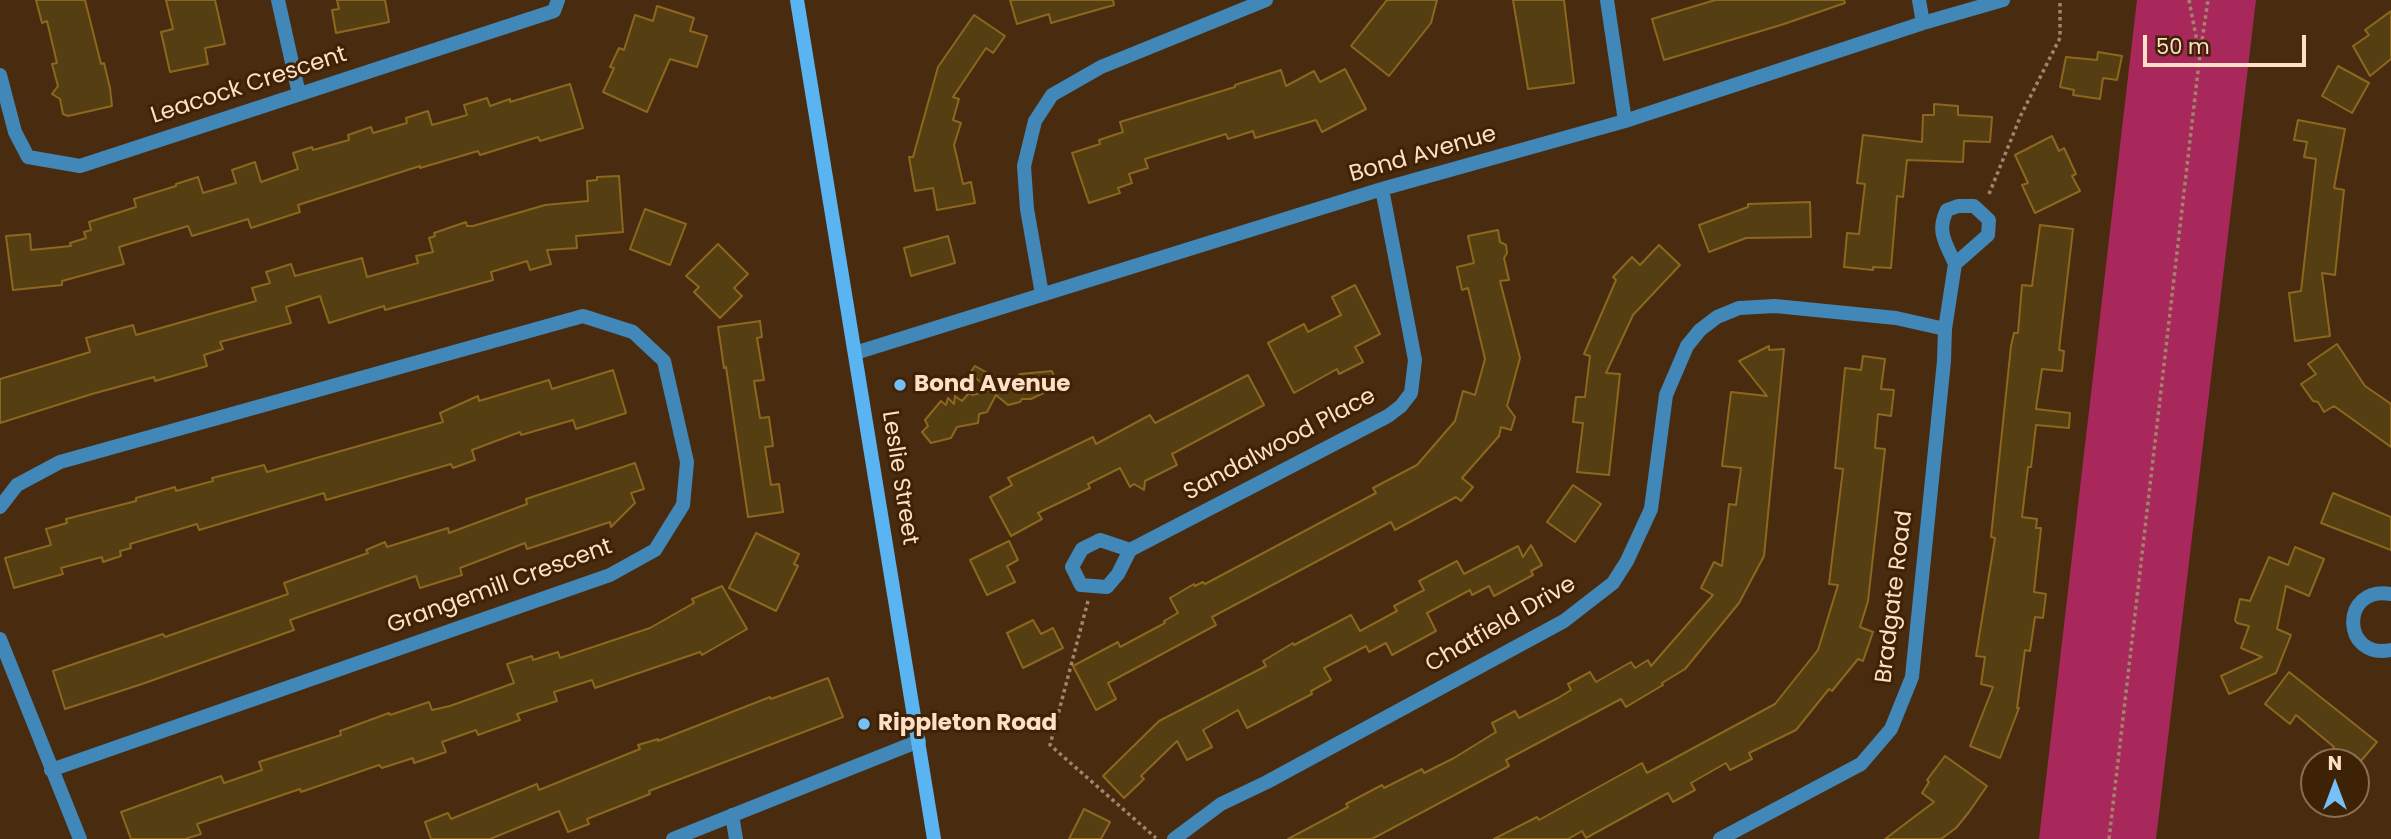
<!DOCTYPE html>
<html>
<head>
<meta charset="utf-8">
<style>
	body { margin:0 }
	#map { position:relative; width:2391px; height:839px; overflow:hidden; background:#492c10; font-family:Poppins,sans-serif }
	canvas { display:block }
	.north { position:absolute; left:2300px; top:748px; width:70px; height:70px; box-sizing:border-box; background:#3e2205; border:2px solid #8b6e52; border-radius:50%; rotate:0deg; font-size:19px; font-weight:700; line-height:28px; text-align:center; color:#ffdfc5 }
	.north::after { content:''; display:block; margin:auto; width:24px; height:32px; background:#75c0f6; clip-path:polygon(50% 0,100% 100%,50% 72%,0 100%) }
	.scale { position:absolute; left:2143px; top:35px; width:163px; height:32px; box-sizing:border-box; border:4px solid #ffdfc5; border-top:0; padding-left:9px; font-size:21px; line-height:24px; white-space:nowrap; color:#ffdfc5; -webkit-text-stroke:5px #3e2205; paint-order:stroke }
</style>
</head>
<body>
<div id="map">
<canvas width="2391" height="839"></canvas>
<div class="north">N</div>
<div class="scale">50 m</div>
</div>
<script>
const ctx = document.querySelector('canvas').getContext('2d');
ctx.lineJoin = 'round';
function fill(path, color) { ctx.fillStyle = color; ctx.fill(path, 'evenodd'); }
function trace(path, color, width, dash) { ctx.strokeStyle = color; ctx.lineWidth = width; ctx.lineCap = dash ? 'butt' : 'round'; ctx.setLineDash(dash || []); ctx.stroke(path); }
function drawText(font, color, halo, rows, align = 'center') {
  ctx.font = font + ' Poppins,sans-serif'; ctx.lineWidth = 6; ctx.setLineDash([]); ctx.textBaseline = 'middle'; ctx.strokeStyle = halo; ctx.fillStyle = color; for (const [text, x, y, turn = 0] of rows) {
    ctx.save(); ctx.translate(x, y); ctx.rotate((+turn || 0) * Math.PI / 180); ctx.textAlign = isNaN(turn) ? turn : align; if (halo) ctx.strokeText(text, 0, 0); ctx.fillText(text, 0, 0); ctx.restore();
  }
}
const forest = new Path2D(`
	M2137 0H2256L2156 839H2039Z`);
const building = new Path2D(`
	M36 0H85L101 64 104 63 110 88 112 106 68 116 63 114 60 99 52 94 58 86 52 64 57 63 47 21 42 23Z
	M166 0H215L225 44 205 48 208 64 170 72 161 32 173 29Z
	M337 0H385L389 22 336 33 332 10 339 9Z
	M1010 0H1113L1114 5 1051 23 1049 14 1017 24Z
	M1387 0H1437L1431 23 1389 76 1351 46Z
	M1513 0H1564L1574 83 1528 89Z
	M1715 0H1844L1845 3 1781 25 1664 60 1652 19Z
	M657 6 694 18 690 31 707 36 697 67 670 59 647 112 603 92 614 68 610 67 619 48 624 50 635 15 653 21Z
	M2391 11V59L2370 76 2353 46 2369 35 2365 30Z
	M974 15 1005 36 993 53 986 48 953 97 959 99 953 120 961 123 954 145 958 162 963 184 971 182 975 203 937 210 933 188 915 191 909 157H913L938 67Z
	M2098 52 2122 56 2117 80 2103 78 2100 99 2073 95 2074 90 2060 87 2066 57 2097 60Z
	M2338 66 2369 83 2352 113 2322 96Z
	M1345 69 1366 109 1322 132 1316 120 1255 138 1253 131 1228 139 1226 134 1145 159 1148 168 1129 174 1132 183 1118 188 1120 193 1089 203 1072 153 1100 144 1099 140 1123 132 1120 122 1235 87V85L1281 70 1286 86 1314 71 1320 82Z
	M570 84 583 128 540 141 538 137 480 155 478 151 420 168V166L298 205 300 212 251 228 248 219 192 236 188 226 119 247 124 264 62 281V285L13 290 6 236 30 234 31 250 71 246 70 243 86 238 84 232 91 230 89 222 136 207 134 199 176 186V184L198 177 203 193 236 183 232 170 255 162 261 182 298 169 293 153 312 147 313 150 349 140 348 135 371 127 373 133 407 123 406 118 428 111 432 125 467 115 464 105 487 98 490 106 510 99V102Z
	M1934 104 1958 106V115L1992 117 1990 142 1964 141 1963 162 1907 160 1903 197 1897 196 1891 268 1873 267V270L1844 267 1847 233 1859 234 1865 184 1857 183 1863 135 1922 142 1923 115H1934Z
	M2298 120 2345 129 2334 188 2344 190 2335 275 2322 273 2330 336 2295 341 2289 293 2301 291 2316 159 2304 157 2307 142 2294 140Z
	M2052 136 2059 151 2064 148 2076 174 2072 176 2080 191 2035 213 2022 185 2028 183 2015 155Z
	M619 176 623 232 576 236 577 248 547 250 551 264 530 270 527 261 491 272 493 280 385 310 384 306 329 323 320 296 286 307 291 323 220 342 223 349 204 355 207 366 155 381 154 377 92 394 0 423V379L90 352 86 338 133 325 136 335 256 301 252 288 270 283 266 272 291 264 295 276 362 258 367 277 418 263 416 256 433 252 429 238 435 236 434 233 466 222 467 226H473L545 205 588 201 587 181 597 180V177Z
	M1810 202 1811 237 1746 238 1709 252 1699 225 1748 207V204Z
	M645 209 686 224 670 265 630 249Z
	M2040 225 2073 229 2059 350 2064 351 2062 371 2042 369 2036 409 2070 413 2069 428 2036 425 2031 467H2028L2022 517 2037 519 2036 528H2041L2034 592 2046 594 2043 618 2035 617 2030 651 2025 650 2017 708H2019L2000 758 1970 746 1993 687 1981 684 1985 657 1976 656 1995 538 1991 537 2011 346 2014 333H2018L2022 285 2032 286Z
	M1498 230 1500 242 1506 245 1507 253 1504 258 1509 280 1500 281 1520 358 1507 406 1515 417 1511 430 1501 427 1499 436 1462 478 1473 487 1461 501 1456 497 1395 530 1391 522 1212 617 1216 625 1108 683 1116 699 1096 710 1073 666 1118 642 1120 647 1165 623 1164 621 1178 613 1170 598 1194 584 1195 586 1203 582 1205 584 1376 493 1373 488 1417 465 1455 421 1463 391 1475 395 1485 359 1468 288 1462 290 1457 267 1474 263 1468 236Z
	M948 236 955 263 911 276 904 248Z
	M718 244 748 274 734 288 742 296 720 318 694 292 699 287 686 276Z
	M1659 245 1680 265 1633 315 1606 373 1620 374 1609 475 1577 472 1583 423 1573 422 1576 397H1585L1590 356 1584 354 1616 280 1613 277 1632 257 1640 265Z
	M1355 285 1380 334 1355 347 1363 362 1339 374 1337 369 1294 393 1268 343 1304 324 1308 332 1341 315 1332 297Z
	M760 321 762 337 757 338 764 380 754 381 760 418 769 417 773 446 765 447 771 485 779 484 783 512 748 517 726 367 724 368 718 327Z
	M2337 344 2365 386 2391 404V447L2334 406 2324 412 2318 402 2313 401 2301 384 2316 374 2308 364Z
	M1769 346V350L1784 349 1764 556 1739 603 1685 669 1662 683 1663 685 1626 707 1621 699 1506 760 1509 766 1372 839H1288L1348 807 1346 804 1382 785 1384 788 1422 769 1424 773 1454 758 1496 732 1492 723 1515 711 1519 718 1558 698 1571 690 1568 684 1590 672 1596 682 1631 662 1635 668 1648 660 1651 666 1713 595 1701 588 1714 562 1722 566 1729 504 1736 505 1741 468 1722 466 1731 392 1767 396 1739 361Z
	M1863 356 1885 359 1881 389 1894 390 1891 416 1878 414 1875 448 1885 449 1868 601 1860 627 1873 632 1863 661 1858 659 1832 691 1829 689 1796 730 1749 753 1752 759 1730 770 1726 763 1691 783 1695 790 1673 802 1668 793 1586 838 1582 831 1568 839H1494L1537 817 1539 820 1642 763 1647 773 1775 704 1818 650 1838 585 1829 584 1843 469 1835 468 1845 368 1861 370Z
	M975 366 1009 385 1020 374 1052 371 1058 386 1031 399H1022L1020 402 1008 405 996 395 987 412 979 414 978 423 957 427 951 438 931 443 922 432 928 426 925 420 941 401 946 405 948 398 954 404 955 396 962 401 969 393 973 395 990 390 970 373Z
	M613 370 626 413 576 429 573 420 521 435 520 432 472 450 475 460 453 468 451 464 326 500 324 493 199 530 197 524 130 544 131 548 120 551 121 556 103 562 102 557 61 568 63 574 14 588 5 558 51 545 46 529 67 523 66 519 136 501V498L175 487 176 491 213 481 212 478 264 465 267 472 443 422 440 413 478 396 479 401 549 380 552 389Z
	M1248 375 1264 405 1172 454 1177 465 1145 481 1144 490 1134 484 1130 487 1120 468 1088 484 1090 488 1038 513 1042 519 1011 536 990 497 1012 485 1008 478 1093 437 1096 444 1150 415 1155 423Z
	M635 463 644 489 631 493 635 503 611 527 610 522 527 549 525 543 460 568 462 575 420 588 416 576 290 620 294 630 142 684 65 709 53 671 163 634 165 637 288 594 284 583 368 553 366 550 385 542 387 547 448 528 449 533 527 504 526 499Z
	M1573 485 1601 504 1575 542 1547 522Z
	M2333 493 2391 517V550L2321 523Z
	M756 533 799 554 794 564 798 566 776 611 729 588Z
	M1009 541 1018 560 1007 566 1015 582 987 595 970 560Z
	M1531 545 1542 565 1531 571 1533 575 1494 596 1489 586 1472 595 1470 590 1427 613 1436 631 1392 655 1386 643 1369 652 1366 646 1324 668 1331 680 1311 691 1312 694 1247 728 1238 710 1203 730 1212 747 1187 760 1177 741 1141 776 1144 779 1124 798 1103 776 1159 721 1266 666 1263 661 1293 643 1294 645 1351 615 1360 631 1397 611 1394 606 1424 590 1419 581 1457 561 1464 574 1518 546 1523 557Z
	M2295 547 2324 559 2309 596 2286 586 2277 629 2291 635 2276 673 2229 694 2221 676 2262 657 2241 648 2249 626 2237 623 2235 620 2240 599 2250 601 2269 557 2288 565Z
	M722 586 747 629 702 655 700 652 595 688 592 680 554 692 557 701 517 714 520 720 478 735 476 730 442 742 446 752 414 763 413 758 382 768 379 765 301 792 300 789 197 824 201 834 185 839H131L121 812 221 776 224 783 262 770 259 762 341 735 340 731 389 713 390 715 429 702 432 710 450 706 514 683 507 664 532 656 533 660 558 652 560 658 650 628 694 603 692 599Z
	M1033 620 1041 634 1053 628 1063 648 1023 668 1007 633Z
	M2289 672 2377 742 2360 762H2342L2330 753 2334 747 2296 715 2290 724 2265 704Z
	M828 678 843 717 649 791 650 794 587 819 589 824 568 832 559 811 490 839H431L425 822 448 813 451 819 537 784 539 790 640 749 638 745 658 739V741L770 697 771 699Z
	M1945 756 1987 786 1969 812 1956 828 1941 839H1885L1934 802 1922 793 1929 782 1927 780Z
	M1084 809 1110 822 1101 839H1069Z`);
const path = new Path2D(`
	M2189 0 2199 52
	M1989 194 2021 115 2060 38V0
	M1088 601 1050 745 1156 838
	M2109 839 2200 54 2208 0`);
const minor = new Path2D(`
	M278 0 299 94
	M1607 0 1625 121
	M1919 0 1923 23
	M0 75 15 132 28 157 80 166 554 11 558 0
	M1042 294 1027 209 1024 166 1035 121 1052 95 1101 67 1266 0
	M855 353 1382 189 1625 121 1923 23 2003 0
	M0 507 17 485 60 462 583 316 633 332 664 361 687 462 683 505 655 550 610 575 51 770
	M1130 550 1118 574 1107 587 1081 585 1072 567 1082 549 1100 540 1130 550 1388 416 1401 406 1411 393 1415 360 1382 189
	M2391 594C2340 585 2341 660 2391 650
	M0 639 80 839
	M732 815 736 839
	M673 839 919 741
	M1174 839 1221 804 1267 782 1564 621 1613 583 1627 561 1651 509 1666 395 1687 346 1700 330 1717 317 1739 308 1775 306 1896 318 1945 329
	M1720 839 1861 764 1891 729 1912 677 1944 361 1945 329 1955 264 1988 235 1989 220 1974 206H1958L1947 210C1936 232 1946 243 1955 264`);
const secondary = new Path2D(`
	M797 0 934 839`);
const markers = [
	[900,385,7,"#75c0f6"],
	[864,724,7,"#75c0f6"]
];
const streetNames = [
	["Leacock Crescent",249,86,-18],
	["Bond Avenue",1423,155,-16],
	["Sandalwood Place",1280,445,-28],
	["Leslie Street",899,478,81],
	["Grangemill Crescent",500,587,-20],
	["Bradgate Road",1895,597,-83],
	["Chatfield Drive",1501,625,-30]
];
const poiNames = [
	["Bond Avenue",914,385],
	["Rippleton Road",878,724]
];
fill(forest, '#a9285c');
fill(building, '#553f12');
trace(building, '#8c681e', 2);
trace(path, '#a28469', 3.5, [3.5, 3.5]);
trace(minor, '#4187b8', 14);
trace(secondary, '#5bb4f2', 14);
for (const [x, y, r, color] of markers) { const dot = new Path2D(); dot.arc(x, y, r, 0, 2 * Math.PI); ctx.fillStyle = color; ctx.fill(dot); trace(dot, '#3e2205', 2.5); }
drawText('23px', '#ffdfc5', '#3e2205', streetNames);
drawText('bold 23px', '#ffdfc5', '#3e2205', poiNames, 'left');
</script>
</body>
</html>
